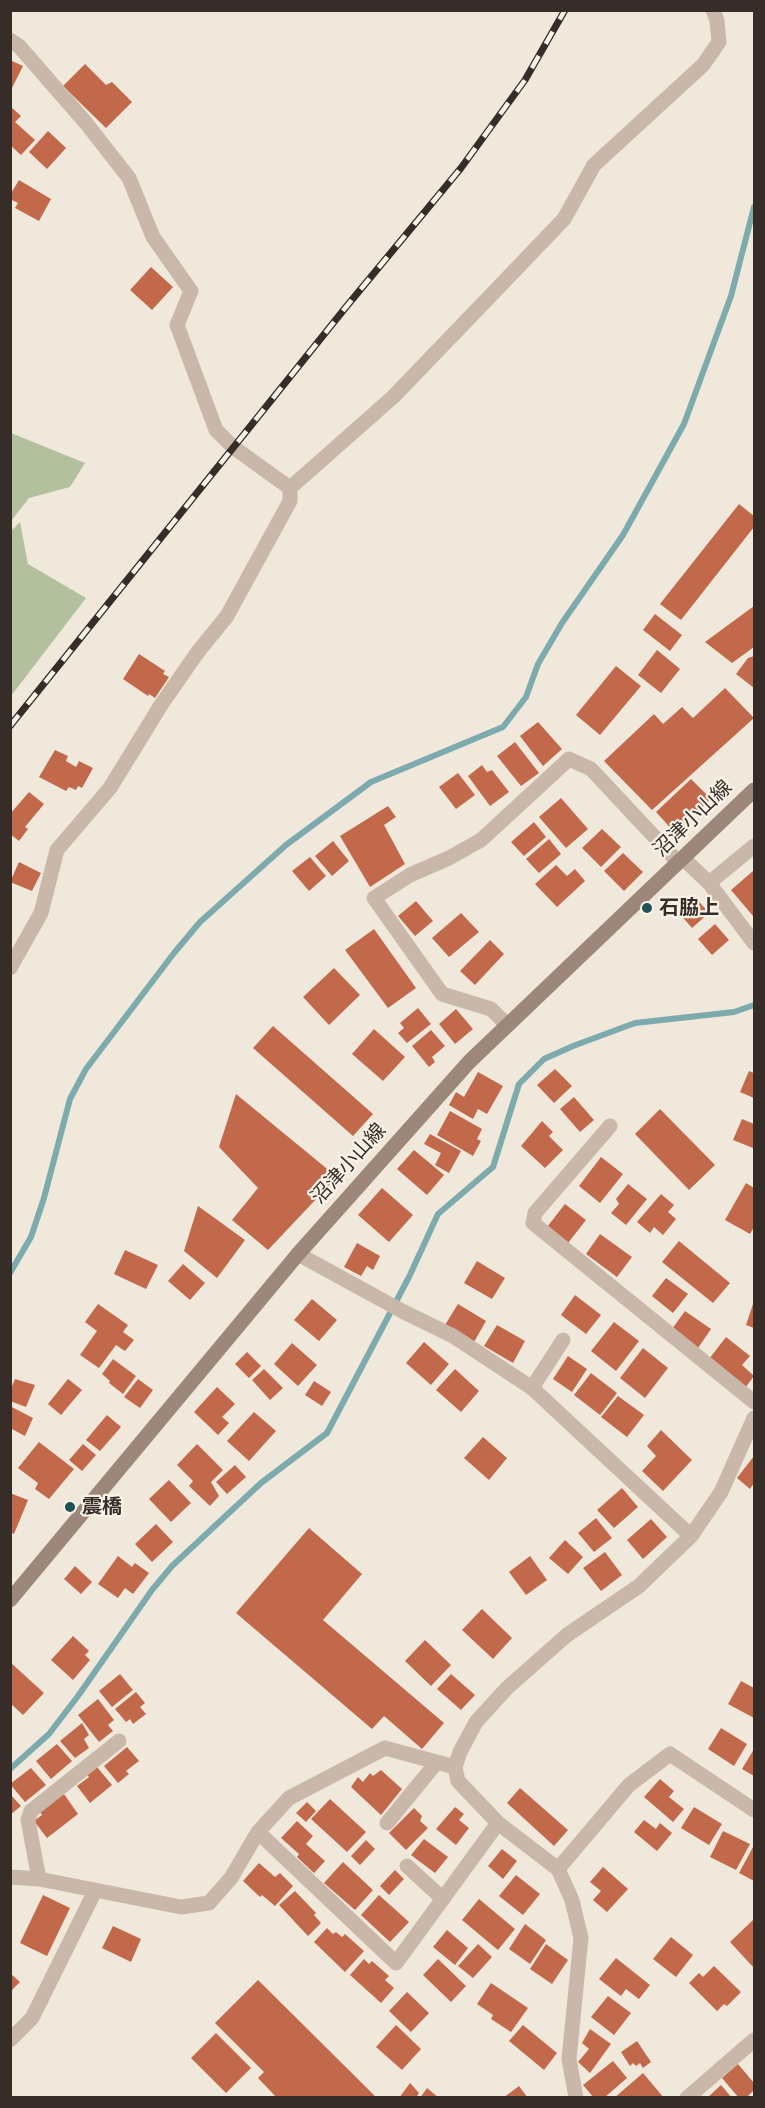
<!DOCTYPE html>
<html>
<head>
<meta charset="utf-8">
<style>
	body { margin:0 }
	#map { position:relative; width:765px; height:2108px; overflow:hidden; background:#f1e8dc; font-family:Karla,sans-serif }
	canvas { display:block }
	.frame { position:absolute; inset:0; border:12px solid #362d28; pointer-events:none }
</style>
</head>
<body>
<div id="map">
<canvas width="765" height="2108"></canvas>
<div class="frame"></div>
</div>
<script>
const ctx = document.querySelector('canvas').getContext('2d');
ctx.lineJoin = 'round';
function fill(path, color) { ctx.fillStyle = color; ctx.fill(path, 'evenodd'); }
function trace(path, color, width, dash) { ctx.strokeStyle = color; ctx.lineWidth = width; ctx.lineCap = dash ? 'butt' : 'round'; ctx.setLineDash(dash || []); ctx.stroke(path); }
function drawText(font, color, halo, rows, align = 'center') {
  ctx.font = font + ' Karla,"Noto Sans JP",sans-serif'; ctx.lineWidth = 4.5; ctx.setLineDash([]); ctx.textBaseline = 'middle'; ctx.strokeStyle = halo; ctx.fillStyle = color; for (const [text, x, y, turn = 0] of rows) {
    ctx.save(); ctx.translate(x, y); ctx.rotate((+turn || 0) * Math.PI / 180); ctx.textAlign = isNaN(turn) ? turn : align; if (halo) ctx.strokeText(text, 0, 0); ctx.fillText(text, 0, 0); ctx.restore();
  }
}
const green = new Path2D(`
	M11 433 85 463 70 487 29 498 11 521Z
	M20 522 28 564 86 598 11 696V531Z`);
const stream = new Path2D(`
	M10 1273 31 1237 44 1198 70 1099 86 1069 174 953 200 922 286 845 371 782 503 727 526 697 538 664 562 623 623 535 684 424 731 296 754 207
	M10 1769 49 1734 78 1696 152 1590 172 1566 261 1483 327 1433 409 1277 438 1214 493 1167 519 1084 544 1059 573 1046 635 1023 734 1012 754 1005`);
const building = new Path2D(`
	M10 60 23 66 10 92Z
	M85 64 106 85 112 82 132 102 106 128 63 86Z
	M10 106 21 116 15 122 35 140 21 155 10 145Z
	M48 131 66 148 47 169 29 152Z
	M19 180 51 199 39 221 15 208 18 203 10 199V195Z
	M151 267 173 287 152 310 130 290Z
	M739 504 754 516V527L681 620 660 604Z
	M754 606V647L732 663 705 642Z
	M655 614 682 635 670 651 643 630Z
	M657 650 680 669 661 693 638 675Z
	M139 654 165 671 163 674 169 677 155 698 149 694 148 696 123 679Z
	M754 656V688L736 674 748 658Z
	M616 666 641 686 600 735 576 715Z
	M725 688 754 718 652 810 604 761 654 714 663 724 682 707 693 718Z
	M538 722 562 749 543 766 520 736Z
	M515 742 539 773 521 786 497 756Z
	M55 750 68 756 66 761 76 767 79 761 93 768 82 788 78 786 76 790 69 787 66 791 39 777Z
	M482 765 487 772 492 770 509 792 490 806 468 776Z
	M458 773 475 795 456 809 439 787Z
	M691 779 711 799 675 833 656 812Z
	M29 792 44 804 25 827 28 829 19 841 10 834V814Z
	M561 798 588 829 566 848 539 817Z
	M388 806 396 817 384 825 405 864 370 887 340 836Z
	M534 822 546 837 524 856 511 842Z
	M602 829 621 847 601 867 582 848Z
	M549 839 561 854 539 873 526 859Z
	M333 841 349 861 332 876 315 856Z
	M623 853 643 872 624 891 604 871Z
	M310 857 326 876 309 891 292 871Z
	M19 862 41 873 32 891 10 882Z
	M556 865 567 876 575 869 585 881 557 907 535 884Z
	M753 871 754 915 753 916 731 890Z
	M695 897 709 913 692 928 678 912Z
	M416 901 433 921 415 936 398 916Z
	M461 913 479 932 449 957 432 938Z
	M715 924 729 940 712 955 698 939Z
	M374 929 416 988 388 1008 345 950Z
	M490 940 504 954 475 985 460 971Z
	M334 968 360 995 329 1025 303 997Z
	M418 1008 431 1024 407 1043 398 1033 404 1028 400 1023Z
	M456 1009 473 1029 455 1044 439 1024Z
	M273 1026 373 1114 353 1136 253 1048Z
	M374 1029 405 1057 383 1081 352 1054Z
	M431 1030 445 1046 432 1057 435 1062 429 1067 412 1046Z
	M555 1069 572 1086 554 1103 537 1085Z
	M749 1071 754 1073V1098L740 1092Z
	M478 1072 503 1086 487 1114 478 1109 473 1119 449 1105 456 1092 464 1097Z
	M236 1094 337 1177 268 1250 232 1220 258 1188 219 1147Z
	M574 1097 594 1120 580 1132 560 1109Z
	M660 1109 715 1165 689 1190 635 1134Z
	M450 1111 482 1129 477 1139 481 1141 473 1156 437 1135Z
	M742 1119 754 1124 753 1148 733 1140Z
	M542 1121 553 1132 549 1136 563 1150 545 1168 521 1146Z
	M430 1134 461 1151 449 1173 435 1165 441 1153 424 1144Z
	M414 1150 444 1175 427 1195 397 1169Z
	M601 1157 623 1174 600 1203 579 1186Z
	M746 1183 754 1188V1227L750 1234 725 1220Z
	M628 1184 647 1199 626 1225 611 1213 619 1204 616 1199Z
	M382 1188 413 1215 389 1242 358 1215Z
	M661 1194 674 1205 668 1212 676 1219 663 1235 654 1227 650 1233 637 1222Z
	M565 1204 586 1220 568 1243 547 1227Z
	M198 1206 245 1240 217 1278 184 1251Z
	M600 1234 632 1257 617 1277 586 1254Z
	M679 1241 730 1283 713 1303 662 1262Z
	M357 1243 380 1256 373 1270 367 1266 361 1276 344 1267Z
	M125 1250 158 1265 146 1289 114 1274Z
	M477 1261 505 1278 492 1299 464 1283Z
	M183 1264 205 1283 190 1300 168 1281Z
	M666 1278 688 1294 673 1313 652 1296Z
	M575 1295 601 1315 586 1334 561 1315Z
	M312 1299 337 1320 319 1341 294 1320Z
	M754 1301V1328L746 1325Z
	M98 1304 128 1325 123 1332 134 1340 125 1351 116 1345 99 1368 80 1355 97 1331 85 1322Z
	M458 1304 486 1321 474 1342 445 1325Z
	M685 1311 711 1329 698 1348 672 1329Z
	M614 1322 639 1341 616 1371 591 1351Z
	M497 1325 525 1341 513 1363 484 1346Z
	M726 1337 750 1356 742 1365 754 1376 745 1388 709 1359Z
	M424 1342 449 1364 431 1385 406 1363Z
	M292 1343 317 1365 298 1386 274 1364Z
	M643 1348 668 1368 645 1398 620 1378Z
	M247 1352 261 1366 249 1378 235 1364Z
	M568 1356 587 1369 572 1392 553 1379Z
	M113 1359 136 1376 123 1394 109 1383 110 1381 102 1374Z
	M264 1369 283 1388 270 1400 252 1380Z
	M455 1369 479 1391 461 1412 436 1390Z
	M591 1373 617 1393 600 1415 574 1395Z
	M15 1379 35 1385 26 1407 10 1401V1391Z
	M68 1379 82 1390 61 1415 48 1404Z
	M138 1379 153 1390 140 1408 124 1397Z
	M314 1381 331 1392 322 1406 305 1395Z
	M217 1387 235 1404 222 1417 229 1423 218 1435 194 1412Z
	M618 1396 644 1415 627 1437 601 1417Z
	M10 1406 33 1418 25 1436 10 1428Z
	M254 1412 276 1431 249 1461 227 1441Z
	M107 1415 121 1427 100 1451 86 1440Z
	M661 1430 692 1460 663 1491 642 1471 656 1456 647 1446Z
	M483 1437 507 1458 489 1480 464 1458Z
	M39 1442 74 1469 49 1499 35 1489 38 1483 18 1468Z
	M83 1444 96 1455 82 1471 69 1460Z
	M197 1444 223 1470 211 1482 219 1496 210 1506 189 1486 193 1481 177 1465Z
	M754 1456V1483L750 1489 737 1478Z
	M235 1465 246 1477 227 1494 216 1482Z
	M169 1480 191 1503 171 1522 149 1499Z
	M622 1488 638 1507 614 1528 597 1510Z
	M10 1493 28 1500 14 1534 10 1532Z
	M596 1518 612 1538 594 1552 578 1533Z
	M651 1519 667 1537 643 1559 627 1540Z
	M156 1524 173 1542 152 1562 135 1544Z
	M309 1528 362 1574 323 1620 444 1723 422 1749 384 1716 372 1729 236 1613Z
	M565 1540 583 1557 568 1574 549 1558Z
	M605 1552 622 1575 601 1591 583 1568Z
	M118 1556 132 1567 135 1563 149 1573 133 1594 125 1588 118 1598 98 1584Z
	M530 1556 547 1580 526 1595 509 1572Z
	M75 1566 92 1582 81 1594 64 1579Z
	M482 1609 512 1638 493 1659 462 1630Z
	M73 1636 89 1651 85 1655 90 1660 73 1680 51 1660Z
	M425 1640 451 1665 431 1686 405 1661Z
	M10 1662 44 1693 23 1715 10 1703Z
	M120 1674 133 1690 112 1707 99 1691Z
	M451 1674 475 1695 461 1710 437 1689Z
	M741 1681 754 1688V1718L728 1704Z
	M136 1692 145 1703 140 1707 146 1714 133 1724 130 1719 126 1722 115 1709Z
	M98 1699 114 1720 108 1725 113 1731 99 1742 78 1715Z
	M82 1723 89 1735 84 1739 89 1748 75 1758 60 1741Z
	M721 1728 747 1744 734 1766 708 1749Z
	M57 1744 72 1761 51 1779 36 1761Z
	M127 1747 139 1761 126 1771 129 1774 118 1783 104 1766Z
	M754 1749V1776L742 1769Z
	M97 1767 112 1785 90 1803 77 1786 89 1777 87 1774Z
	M31 1768 46 1785 25 1802 10 1784Z
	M381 1770 402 1789 381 1815 351 1787 358 1777 363 1782 370 1773 373 1776Z
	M660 1779 674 1791 669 1797 684 1809 673 1822 644 1797Z
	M520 1788 568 1830 554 1846 507 1803Z
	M10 1794 21 1806 10 1815Z
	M64 1794 78 1814 47 1838 34 1821 42 1815 40 1812Z
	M330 1799 366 1832 347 1852 311 1819Z
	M307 1802 316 1811 306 1822 296 1813Z
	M455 1807 464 1814 459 1820 469 1828 456 1845 436 1829Z
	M694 1807 722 1824 709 1845 681 1828Z
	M414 1808 422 1816 420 1821 428 1828 406 1850 389 1833Z
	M644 1820 656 1829 660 1823 672 1833 657 1851 634 1832Z
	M297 1821 313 1836 306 1844 325 1861 314 1873 297 1857 299 1854 281 1838Z
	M723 1831 750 1844 736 1870 710 1857Z
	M424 1839 448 1857 435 1873 411 1855Z
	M366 1840 375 1849 360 1865 351 1856Z
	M753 1847 754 1848V1881L739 1873Z
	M502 1849 517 1861 503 1879 488 1866Z
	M343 1862 373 1890 355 1910 324 1883Z
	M259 1863 275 1877 280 1873 293 1886 275 1906 262 1895 260 1897 243 1881Z
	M603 1867 628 1889 607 1912 593 1900 601 1891 590 1882Z
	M395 1870 404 1879 389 1895 380 1886Z
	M516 1875 540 1894 523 1915 499 1896Z
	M295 1891 316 1913 314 1915 321 1923 308 1936 279 1905Z
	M43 1895 70 1908 47 1956 20 1943Z
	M379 1895 409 1922 390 1942 361 1915Z
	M479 1899 515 1929 498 1950 462 1920Z
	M754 1919V1968L730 1942Z
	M525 1924 546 1940 530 1964 509 1949Z
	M113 1926 141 1939 131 1962 102 1948Z
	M327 1928 333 1934 336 1932 342 1937 345 1934 364 1951 345 1972 314 1942Z
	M447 1930 468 1948 455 1965 433 1947Z
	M671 1937 693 1955 676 1977 653 1959Z
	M478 1944 492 1957 473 1978 458 1966Z
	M546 1944 568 1960 552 1984 530 1969Z
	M616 1958 650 1985 639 1999 626 1989 621 1996 599 1979Z
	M364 1959 369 1964 372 1961 389 1976 385 1980 394 1988 381 2003 350 1975Z
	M438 1959 466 1986 451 2002 423 1975Z
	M714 1966 741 1992 727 2006 724 2004 717 2011 689 1983 699 1973 703 1977Z
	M10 1973 20 1982 10 1992Z
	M258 1980 377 2098H277L258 2078 264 2072 215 2023Z
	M491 1983 528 2008 511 2032 491 2019 493 2015 477 2004Z
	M407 1992 429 2013 411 2032 389 2011Z
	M608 1996 631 2013 614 2035 591 2017Z
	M396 2025 421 2049 402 2070 376 2047Z
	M523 2025 557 2053 544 2070 509 2041Z
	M590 2029 611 2044 590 2073 578 2062 589 2049 582 2043Z
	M216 2033 251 2068 226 2093 191 2058Z
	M637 2041 651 2062 643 2068 640 2063 636 2066 633 2063 630 2066 621 2052Z
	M613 2061 627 2078 604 2098H594L583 2085Z
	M738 2064 754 2083V2090L746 2098H739L722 2078Z
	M643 2073 664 2098H614Z
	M410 2083 419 2093 416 2098H399Z
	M721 2085 732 2098H707Z
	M519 2086 528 2098H503Z
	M427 2088 439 2098H420Z`);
const minor = new Path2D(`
	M10 40 19 46 86 123 129 178 153 237 191 291 177 325 216 430 233 447 290 488
	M683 858 709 883 754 943
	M709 883 754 846
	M10 968 41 913 57 850 110 788 161 705 197 653 227 616 290 501V488L393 397 496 290 564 219 594 165 703 65 719 42 717 21 713 10
	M507 1025 491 1009 442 994 374 898 410 875 449 858 481 840 569 759 591 769 678 862
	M610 1126 535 1213 533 1223 754 1402
	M298 1254 402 1311 453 1336 532 1388 691 1536
	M532 1388 563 1340
	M387 1823 437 1762
	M258 1832 396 1963 498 1823
	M407 1866 443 1899
	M558 1869 629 1785 670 1754 754 1810
	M10 1877 39 1879 181 1907 209 1903 231 1878 258 1832 289 1798 385 1748 455 1767
	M39 1879 28 1820 31 1811 119 1741
	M10 2040 32 2018 95 1891
	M576 2098 569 2059 581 1938 572 1900 558 1869 498 1823 458 1781 455 1767 460 1752 476 1722 507 1688 567 1635 639 1586 691 1536 721 1492 754 1418
	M687 2098 754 2040`);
const secondary = new Path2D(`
	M10 1600 298 1254 469 1062 754 790`);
const rail = new Path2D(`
	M10 726 346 307 461 168 525 80 565 10`);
const markers = [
	[647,908,6,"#1f5156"],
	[70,1507,6,"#1f5156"]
];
const streetNames = [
	["沼津小山線",693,819,-44],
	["沼津小山線",349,1164,-48]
];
const poiNames = [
	["石脇上",659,908],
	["震橋",82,1507]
];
fill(green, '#b3c09d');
trace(stream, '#7caaad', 6);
fill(building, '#c1694a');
trace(minor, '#c9b8a9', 15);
trace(secondary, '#9c877a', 15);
trace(rail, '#362d28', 7);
trace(rail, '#f9f2e8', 4.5, [14]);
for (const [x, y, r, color] of markers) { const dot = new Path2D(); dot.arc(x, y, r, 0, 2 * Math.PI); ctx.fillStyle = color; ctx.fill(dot); trace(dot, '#f9f2e8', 2); }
drawText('20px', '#362d28', '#f9f2e8', streetNames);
drawText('bold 20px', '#362d28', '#f9f2e8', poiNames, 'left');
</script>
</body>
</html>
